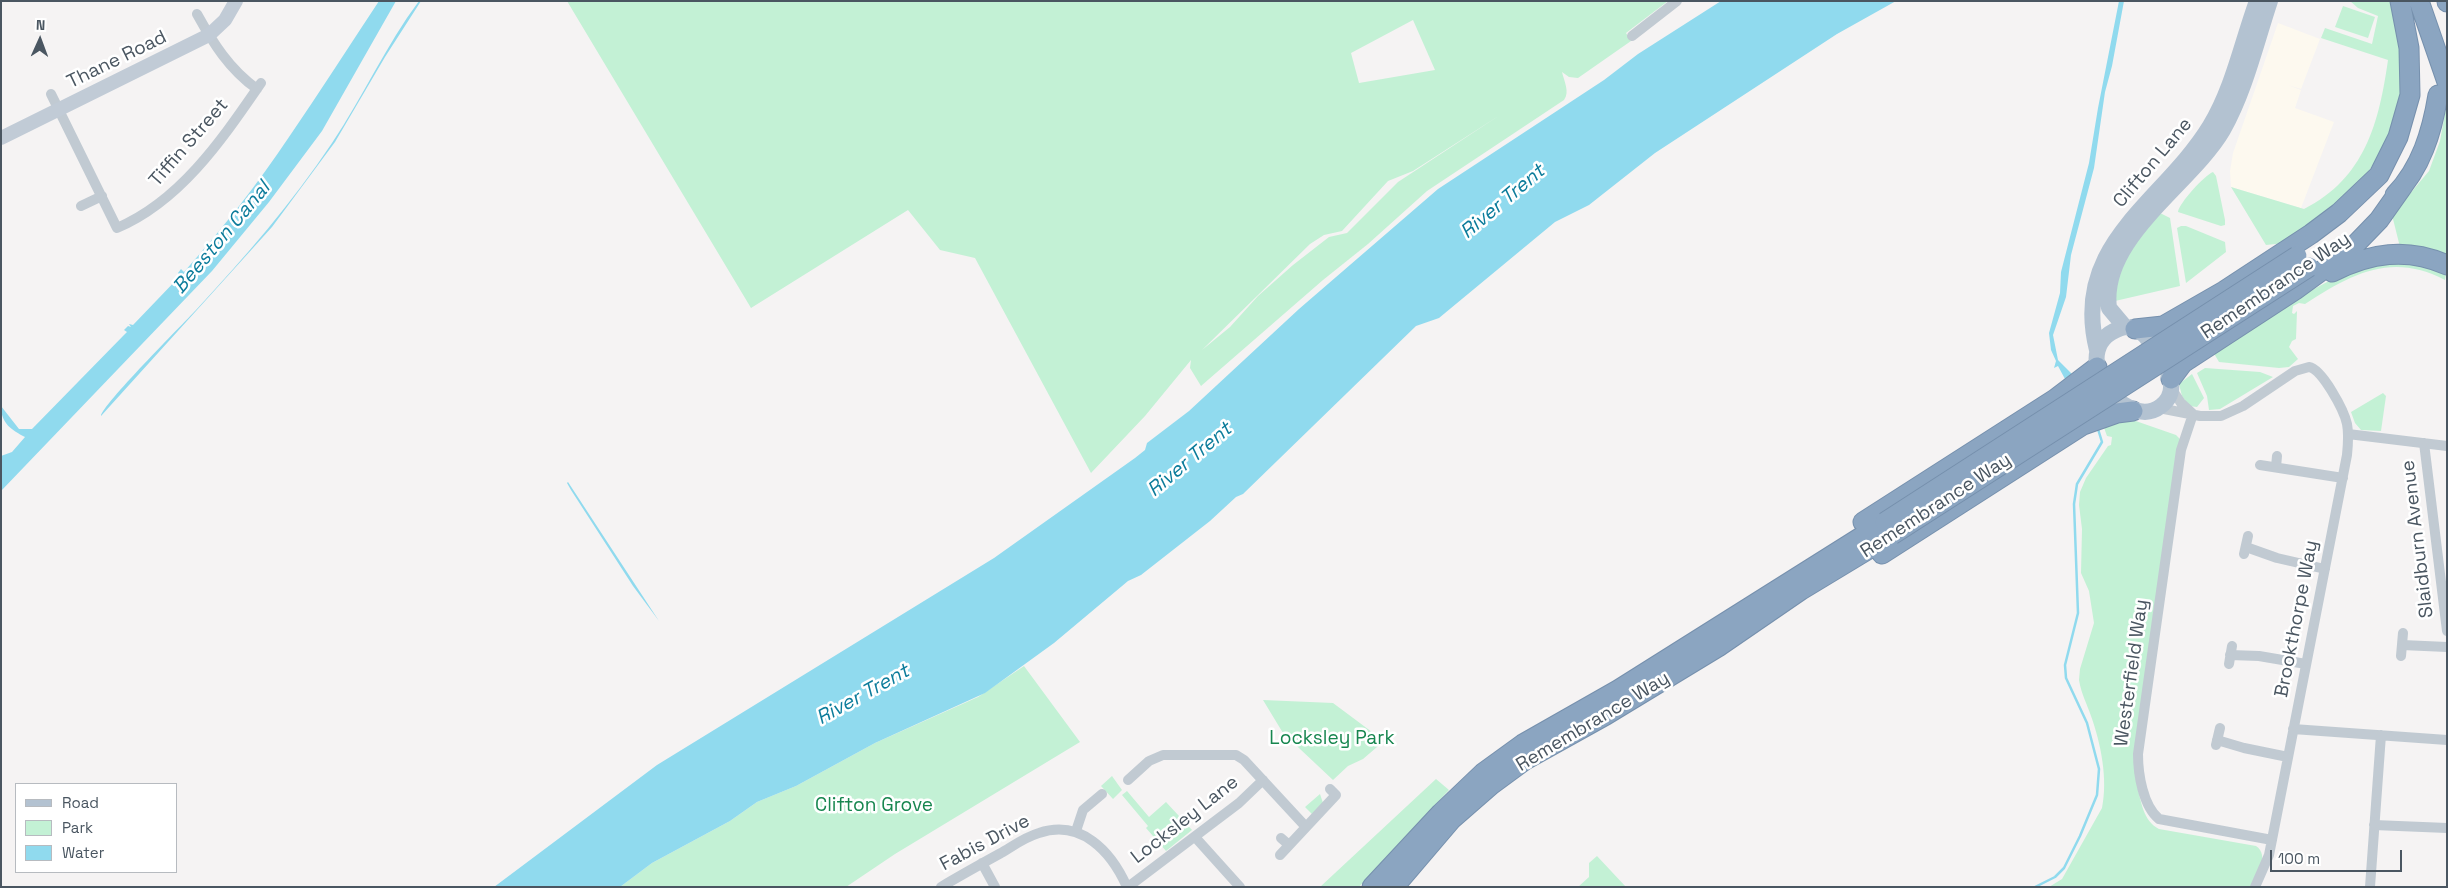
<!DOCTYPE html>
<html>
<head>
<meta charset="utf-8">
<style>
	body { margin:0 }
	#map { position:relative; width:2448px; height:888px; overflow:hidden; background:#f5f3f3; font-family:"Space Grotesk",sans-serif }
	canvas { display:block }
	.frame { position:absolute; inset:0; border:2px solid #4a5661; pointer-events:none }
	.legend { position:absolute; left:15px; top:783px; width:162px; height:90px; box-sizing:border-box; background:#fff; border:1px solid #b7bbc0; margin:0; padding:6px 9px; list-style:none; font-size:15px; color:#4a5661 }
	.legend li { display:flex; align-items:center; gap:10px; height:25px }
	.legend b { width:25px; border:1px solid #b7bbc0 }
	.north { position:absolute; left:15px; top:15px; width:50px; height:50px; -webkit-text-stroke:4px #fff; paint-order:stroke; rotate:2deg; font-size:14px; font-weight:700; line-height:20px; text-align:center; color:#4a5661 }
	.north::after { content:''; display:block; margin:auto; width:18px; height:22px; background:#4a5661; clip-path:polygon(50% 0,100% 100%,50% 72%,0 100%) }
	.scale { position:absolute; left:2270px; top:850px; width:132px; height:22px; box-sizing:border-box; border:2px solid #4a5661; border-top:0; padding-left:6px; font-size:15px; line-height:18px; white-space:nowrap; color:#4a5661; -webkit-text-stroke:4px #fff; paint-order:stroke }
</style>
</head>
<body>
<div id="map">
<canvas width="2448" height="888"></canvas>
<div class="frame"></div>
<ul class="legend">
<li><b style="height:6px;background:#b3c2d1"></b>Road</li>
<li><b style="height:14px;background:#c3f1d5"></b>Park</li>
<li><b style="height:14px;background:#90daee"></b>Water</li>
</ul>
<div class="north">N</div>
<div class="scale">100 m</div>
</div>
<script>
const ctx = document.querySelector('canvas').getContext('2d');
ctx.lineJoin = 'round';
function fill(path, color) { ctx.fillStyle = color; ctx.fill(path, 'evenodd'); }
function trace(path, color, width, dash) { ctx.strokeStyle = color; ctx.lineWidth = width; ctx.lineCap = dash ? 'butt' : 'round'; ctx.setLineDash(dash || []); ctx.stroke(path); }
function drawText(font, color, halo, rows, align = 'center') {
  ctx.font = font + ' "Space Grotesk",sans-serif'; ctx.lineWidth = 5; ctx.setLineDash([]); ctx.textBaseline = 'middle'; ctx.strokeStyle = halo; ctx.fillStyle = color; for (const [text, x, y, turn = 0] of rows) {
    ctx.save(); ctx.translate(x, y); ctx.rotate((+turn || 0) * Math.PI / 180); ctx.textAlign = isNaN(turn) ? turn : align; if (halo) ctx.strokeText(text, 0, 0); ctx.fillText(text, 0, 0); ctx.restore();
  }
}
const commercial = new Path2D(`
	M2278 23 2320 39 2301 89 2288 85 2301 90 2295 108 2334 122 2301 208 2231 187 2230 171 2233 153Z`);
const green = new Path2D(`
	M567 1H1668L1626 33 1631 41 1578 78 1569 77 1562 72C1564 81 1570 92 1564 100L1427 191 1368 244 1323 280 1201 386 1190 368 1191 360 1145 416 1091 473 975 258 940 250 908 210 751 308ZM1413 20 1435 70 1359 83 1351 53ZM1500 115 1398 182 1347 233 1329 237 1293 265 1258 296 1230 327 1202 350 1310 244 1324 235 1342 231 1388 181 1413 171Z
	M2350 1H2394L2404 88 2395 121 2381 153 2358 187 2285 243 2266 245 2231 187 2304 209C2365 178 2379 123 2388 60L2321 38 2325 28 2372 44 2378 16 2358 8Z
	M2343 6 2375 17 2368 38 2335 27Z
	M2447 102V261L2400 247 2392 215 2429 171 2440 141Z
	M2213 172 2216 176 2225 220V225L2221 226 2178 212C2179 203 2205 175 2213 172Z
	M2158 212 2170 218 2180 286 2115 301 2119 267Z
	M2181 226H2186L2225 242 2226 252 2186 283 2177 228Z
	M2394 260 2437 270 2446 274 2445 280C2391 252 2352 274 2305 304L2299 303 2293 306 2292 313 2294 314 2297 311 2296 339 2292 341 2289 347 2298 359 2289 367 2279 368 2219 362 2212 350 2265 315 2344 273Z
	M2205 368 2260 372 2273 377 2220 409 2209 410 2207 396 2197 373Z
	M2192 374 2204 398 2197 407 2189 406 2182 396 2179 384Z
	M2383 393 2386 396 2381 431 2361 430 2355 423 2351 412Z
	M2130 419 2176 435 2181 440 2137 785C2141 801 2143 821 2159 829L2256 846C2270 855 2257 876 2251 887H2049L2062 879 2102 808C2108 779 2101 744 2091 716 2087 704 2081 693 2079 680L2080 669 2094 623 2089 591 2081 573 2082 529 2079 505 2080 492 2086 478 2108 446 2111 445 2112 437 2107 436 2102 422Z
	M1024 666 1080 742 895 854 846 887H620L652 863 730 821 757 802 796 786 875 743 978 697Z
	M1263 700 1333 703 1384 741 1363 759 1348 766 1333 780 1283 733Z
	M1112 776 1122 790 1113 799 1101 786Z
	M1436 779 1449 790 1359 887H1320Z
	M1127 791 1149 817 1166 802 1192 830 1166 851 1146 828 1148 826 1122 795Z
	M1320 794 1323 803 1312 814 1305 807Z
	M1597 856 1626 887H1578L1589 877V863Z`);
const water = new Path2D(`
	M379 1H396L322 131 269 202 212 271 1 491V456L12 452 25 437C12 430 1 424 1 406L19 429H32L123 336 127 332 124 330 128 326 131 327 129 324 133 325 180 276 178 273 181 269 184 272C222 229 257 185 289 137 320 92 349 46 379 1Z
	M419 1H421L385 57 335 142 272 227 101 416C102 405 182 325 196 310 245 257 292 203 332 143 363 97 386 45 419 1Z
	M1721 1H1896L1837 34 1655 153 1589 205 1555 222 1439 318 1416 326 1243 494 1236 497 1210 521 1141 575 1128 581 1054 643 985 693 875 743 796 786 757 802 730 821 652 863 620 887H494L657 765 994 558 1135 458 1145 450 1147 443 1189 411 1299 309 1438 189 1604 80 1638 54Z
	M2119 1H2124L2112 66 2105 92 2094 168 2071 255 2066 297 2053 335 2058 360 2072 374 2065 379 2058 366 2054 368 2056 361 2051 350 2049 333 2060 293 2061 272 2089 163 2098 108Z
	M568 482 659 621 633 586 571 490 567 483Z`);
const stream = new Path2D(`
	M2035 887 2055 877 2064 868 2080 836 2097 795 2099 769 2087 723 2066 678 2065 665 2078 613 2074 504 2077 484 2102 442 2098 429`);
const street = new Path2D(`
	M197 14C213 43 229 69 257 89
	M1632 36 1677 1
	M51 94 117 228C181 201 223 138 261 83
	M81 206 102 196
	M2171 388 2181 403 2193 414
	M2159 408 2200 416H2221L2243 406 2295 371 2309 367C2322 369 2344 410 2347 424 2349 434 2348 445 2347 455L2269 855 2255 887
	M2193 414 2181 450 2138 754C2138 774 2143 806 2159 819L2272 840
	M2348 434 2447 446
	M2424 443 2447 631
	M2260 465 2343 478
	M2276 467 2277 456
	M2246 547 2277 558 2325 569
	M2244 554 2248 536
	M2402 645 2447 647
	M2230 655 2259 656 2306 664
	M2401 656 2403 633
	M2229 664 2232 646
	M2293 729 2447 740
	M2217 740 2244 748 2288 757
	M2216 745 2220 728
	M1128 780 1149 761 1163 755H1236L1244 760 1306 827
	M2374 825 2447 828
	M1076 831 1083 810 1102 794
	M1195 837 1240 887
	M1281 838 1289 845
	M1280 855 1336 795 1330 789
	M982 863 995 887
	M941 887C961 875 981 864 1001 853 1013 846 1025 837 1039 833 1081 819 1111 851 1127 887
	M1128 887 1239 803 1263 780
	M2370 887 2381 735`);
const secondary = new Path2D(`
	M1 138 209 35 225 20 236 1`);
const primary = new Path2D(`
	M2125 327 2109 308C2100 238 2191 185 2223 130 2245 91 2256 43 2270 1
	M2125 327C2128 327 2133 328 2136 329 2145 333 2149 341 2154 349 2166 365 2182 390 2161 406 2124 435 2059 344 2125 327Z
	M2097 350C2070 243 2163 203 2210 126 2233 88 2242 42 2257 1`);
const highway = new Path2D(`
	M2419 1 2447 82
	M2447 1V2
	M2395 195C2421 168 2432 132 2438 95
	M2332 272C2370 253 2407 247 2447 265
	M2135 329 2163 326 2224 291 2311 234 2339 213 2379 175 2398 137 2410 95 2409 48 2400 1
	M2171 379 2183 363 2295 290 2350 250 2379 220 2403 186
	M1863 522 2055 399 2097 367
	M1882 554 2083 425 2117 413 2133 411
	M1372 887 1441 813 1483 773 1523 744 1618 690 1885 522
	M1394 887 1452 819 1491 785 1525 760 1606 715 1718 647 1801 590 1892 535`);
const highwayBridge = new Path2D(`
	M1885 522 2297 256
	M1892 535 2309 267`);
const streetNames = [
	["Thane Road",117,60,-26],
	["Tiffin Street",189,143,-49],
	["Clifton Lane",2153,163,-50],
	["Remembrance Way",2276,286,-34],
	["Remembrance Way",1936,506,-33],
	["Slaidburn Avenue",2418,539,-97],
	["Brookthorpe Way",2297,619,-79],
	["Westerfield Way",2132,673,-82],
	["Remembrance Way",1593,722,-31],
	["Locksley Lane",1185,820,-38],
	["Fabis Drive",985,843,-28]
];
const parkNames = [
	["Locksley Park",1332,739],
	["Clifton Grove",874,806]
];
const waterNames = [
	["River Trent",1503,202,-40],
	["Beeston Canal",222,238,-50],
	["River Trent",1190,460,-40],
	["River Trent",863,695,-29]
];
fill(commercial, '#fdf9ef');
fill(green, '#c3f1d5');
fill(water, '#90daee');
trace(stream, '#90daee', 2.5);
trace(highway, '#7690ad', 21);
trace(street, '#c1cad2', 10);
trace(secondary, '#c1cbd6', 14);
trace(primary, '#b3c2d1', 16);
trace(highway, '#8ba5c1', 19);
trace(highwayBridge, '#7690ad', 21, []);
trace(highwayBridge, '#8ba5c1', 19);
drawText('19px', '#4a5661', '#fff', streetNames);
drawText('19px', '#17864f', '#fff', parkNames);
drawText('italic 20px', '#0c7c9b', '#fff', waterNames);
</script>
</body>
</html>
